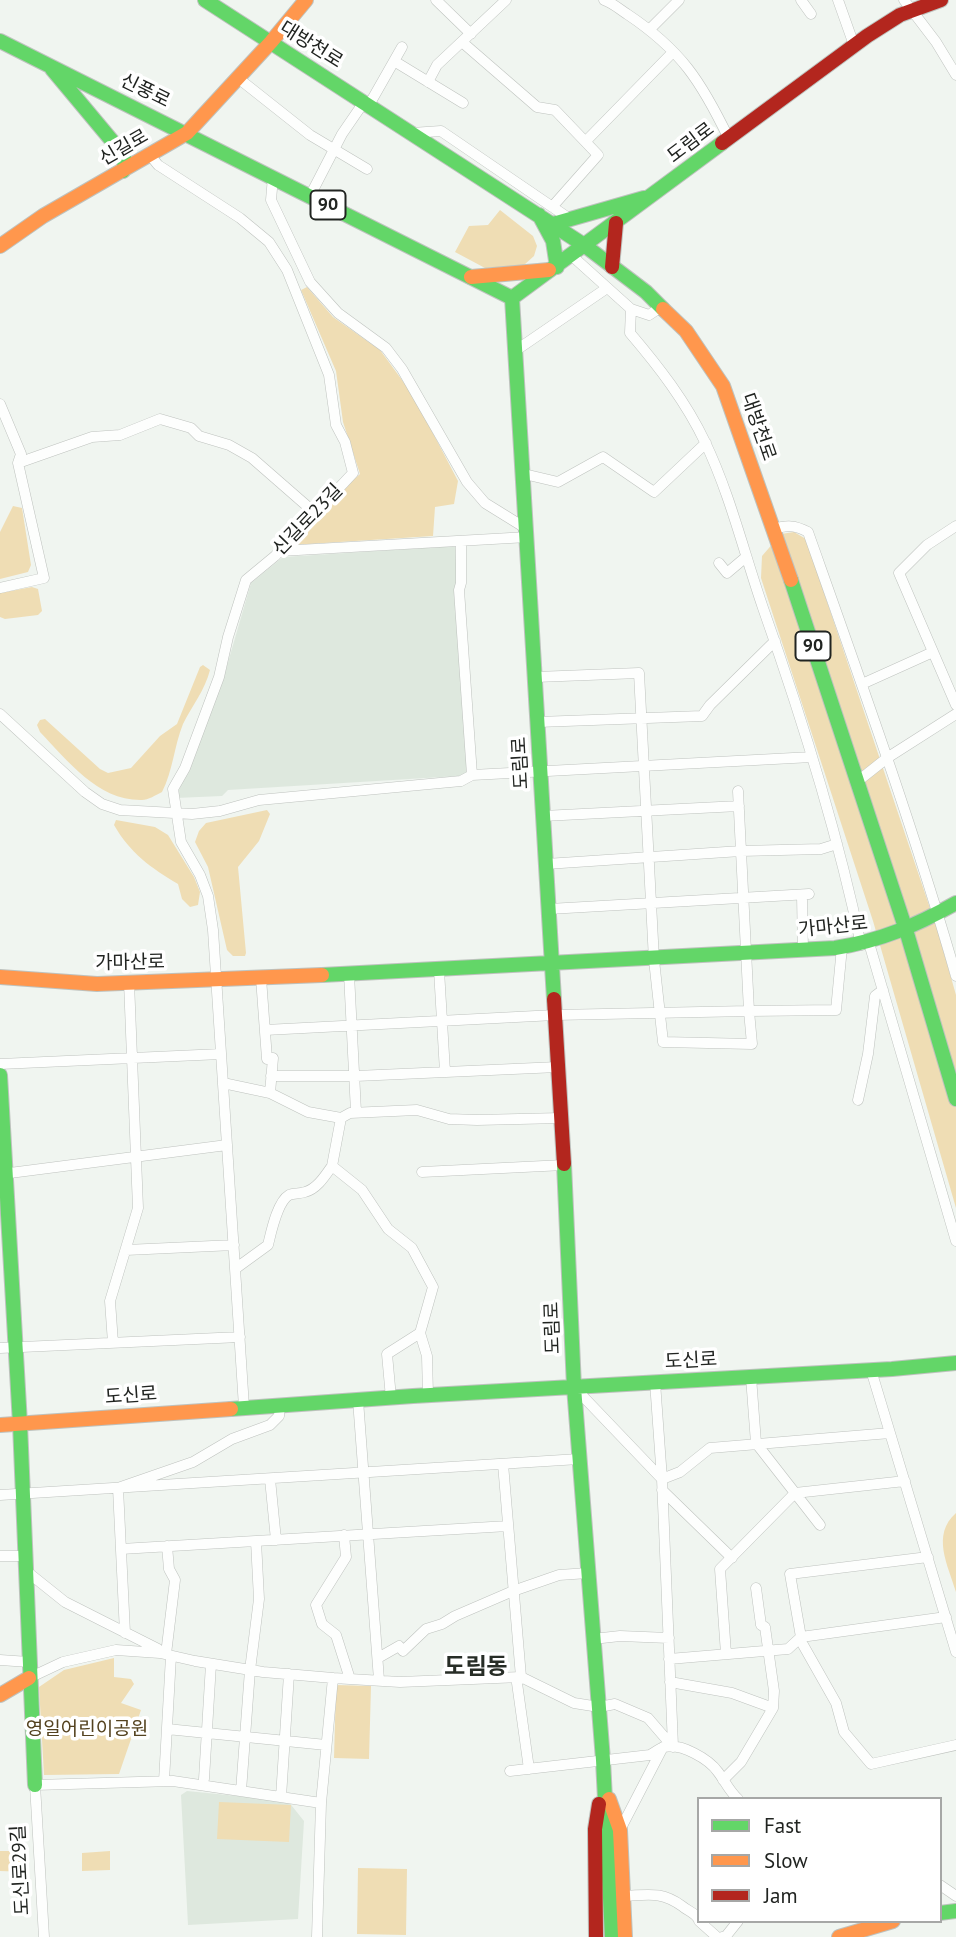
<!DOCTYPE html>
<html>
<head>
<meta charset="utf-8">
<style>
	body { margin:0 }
	#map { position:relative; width:956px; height:1937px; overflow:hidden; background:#f0f5f0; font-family:"PT Sans",sans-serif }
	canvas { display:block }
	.legend { position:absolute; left:697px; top:1797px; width:245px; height:126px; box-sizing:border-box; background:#fff; border:2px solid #a6a7a6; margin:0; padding:9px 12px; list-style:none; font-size:21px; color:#212421 }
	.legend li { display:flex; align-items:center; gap:14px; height:35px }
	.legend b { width:35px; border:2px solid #a6a7a6 }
</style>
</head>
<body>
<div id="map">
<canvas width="956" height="1937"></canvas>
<ul class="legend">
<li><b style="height:9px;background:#63d668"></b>Fast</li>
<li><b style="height:9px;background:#ff974d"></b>Slow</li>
<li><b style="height:9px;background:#b3261e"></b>Jam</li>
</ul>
</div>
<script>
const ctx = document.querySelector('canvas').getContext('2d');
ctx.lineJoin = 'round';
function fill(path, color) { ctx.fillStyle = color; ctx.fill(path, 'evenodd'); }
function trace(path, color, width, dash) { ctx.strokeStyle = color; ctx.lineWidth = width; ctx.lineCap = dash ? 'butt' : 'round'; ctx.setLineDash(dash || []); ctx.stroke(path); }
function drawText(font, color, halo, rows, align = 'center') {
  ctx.font = font + ' "PT Sans","Noto Sans KR",sans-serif'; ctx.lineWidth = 7; ctx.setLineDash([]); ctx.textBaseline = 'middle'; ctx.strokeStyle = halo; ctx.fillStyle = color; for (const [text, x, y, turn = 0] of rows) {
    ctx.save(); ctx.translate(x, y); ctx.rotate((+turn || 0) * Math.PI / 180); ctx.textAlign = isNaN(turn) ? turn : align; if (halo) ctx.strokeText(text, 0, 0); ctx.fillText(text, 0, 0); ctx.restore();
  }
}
const built = new Path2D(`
	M455 546 467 773 459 776 228 790 222 796 176 798 224 676 251 583 283 557Z
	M187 1791 288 1801 304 1821 298 1919 188 1925 181 1795Z`);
const green = new Path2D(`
	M500 210 533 236 537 246 534 256 524 265 485 268 455 252 469 226 488 225Z
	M307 287 333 317 380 350 413 395 458 481 454 504 435 507 433 536 293 545 315 513 360 474 343 422 336 371 301 290Z
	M13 506 22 508 31 565 28 572 0 579V532Z
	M794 532 806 539 938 932 956 995V1208L873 921 761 578 762 556 781 534Z
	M32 587 38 589 42 611 38 615 5 619 0 617V593Z
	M203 665 210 670C205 690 192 706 183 724 174 746 173 771 162 792 156 795 148 800 142 800 98 801 68 761 40 732L37 725 40 720 45 719 100 769 108 773 131 768 160 736 177 724 200 667Z
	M267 810 270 814 259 841 238 867 246 953 245 956H233L227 950 208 867 195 842 199 831 206 823Z
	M116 820 155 827 168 835 194 877 200 892 198 905 190 907 182 899 178 884C151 868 130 853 114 825Z
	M956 1513V1592C948 1565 931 1535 956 1513Z
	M114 1658V1677L131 1679 134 1684 121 1703 141 1710 119 1774 44 1775 39 1687 64 1670Z
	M336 1685 371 1686 369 1759 334 1758Z
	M219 1802 291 1805 289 1842 217 1839Z
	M0 1851H27V1872L0 1871Z
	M110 1851V1870L82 1871V1853Z
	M358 1868 407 1869 406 1935 357 1934Z`);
const street = new Path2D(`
	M436 0 471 34
	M604 0C613 3 619 9 627 14 681 50 701 81 729 139
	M801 0 811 14
	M838 0 854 45
	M904 0 936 42 956 75
	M650 29 679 0
	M462 42 537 107 555 110 598 155 552 207
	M394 61 463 103
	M238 78 310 135 367 169
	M428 82 437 65 506 0
	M369 105 402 47
	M412 133 441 131 570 219
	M586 141 673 52
	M150 155 158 165 240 218 269 242 287 270 329 375 336 425 345 442 353 473 275 556 246 580 228 637 219 677 185 768 173 789 181 842 200 875 208 896 213 930 244 1407
	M273 177 271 200 310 282 338 313 386 348 402 369 467 482 485 503 527 529
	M310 196 342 134 364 102
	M571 255 631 309 649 315 661 307
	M631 309 630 333C659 367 686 402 705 442 730 494 744 553 763 608 802 718 837 830 861 945
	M515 351 607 288
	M0 404 21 454 18 463 44 578 0 588
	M18 463 92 437 120 435 160 419 191 428 199 436 229 445 252 458 315 513
	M524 474 558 482 603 457 654 492 706 443
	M956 526 927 545 899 573 956 705
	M773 529C787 525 795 525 808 532 860 679 913 826 956 976
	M461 541V583L459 590 472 775
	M280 551 528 537
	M719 563 727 573 746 557
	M536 677 639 673 654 960 663 1042 752 1044 749 1011 836 1010 842 947
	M862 684 933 652
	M0 714 85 792 102 804 120 810 192 814 220 811 259 800 461 781 472 775 812 757
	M538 722 702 716 710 705 775 641
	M858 781 887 758 956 714
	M543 816 739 806
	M546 864 741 851 821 849 837 844
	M802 895 803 950
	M549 909 809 894
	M869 943 956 1241
	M439 970 445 1072
	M349 974 356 1112
	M261 978 267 1059 273 1058 270 1093
	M265 1030 555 1015 749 1011 738 791
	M0 1064 221 1054
	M271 1076H356L558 1067
	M223 1083 270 1093 308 1112 341 1118
	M858 1100 868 1054 875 996 883 990
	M332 1166 362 1190 388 1229 412 1248 433 1287 420 1333
	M422 1172 564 1165
	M2 1174 227 1145
	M126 1250 234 1245
	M235 1269 268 1245C271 1233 277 1202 289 1195 293 1193 300 1194 305 1192 317 1189 325 1176 332 1166L341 1118 350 1113 417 1110 449 1119 477 1120 561 1118
	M420 1333 427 1356 428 1395
	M113 1343 110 1301 138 1208 129 982
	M0 1348 240 1337
	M871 1370 956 1652
	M751 1377 756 1443 820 1525
	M655 1382 662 1479 673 1746
	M574 1387 662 1479 680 1472 710 1448 890 1433
	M391 1398 387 1354 420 1333
	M358 1400 379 1680
	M503 1464 521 1677 517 1683 529 1769
	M270 1479 276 1540
	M662 1490 732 1558
	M0 1495 579 1459
	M344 1535 346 1557 316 1605 322 1624 336 1635 350 1679
	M121 1549 508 1526
	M0 1556H25
	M928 1557 790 1574 802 1643 836 1703 844 1732 871 1764 956 1745
	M25 1570 65 1602 158 1649 160 1652
	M125 1633 118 1488 193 1462 232 1439 270 1425 279 1416 280 1405
	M593 1639 620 1636 669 1638
	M166 1654 175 1580 169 1569 167 1546
	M726 1654 720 1569 795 1493 905 1481
	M378 1658 399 1646 403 1651 426 1629 442 1624 455 1616 513 1591 559 1575 588 1573
	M669 1659 788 1649 801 1637 946 1617
	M0 1660 29 1662
	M29 1678 63 1662 116 1650 160 1653 195 1661 263 1672 333 1678 400 1682 521 1677 574 1703 599 1707 615 1704 648 1718 673 1747
	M670 1682 732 1693 773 1708
	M167 1729 326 1745
	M510 1771 650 1755C655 1752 660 1748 665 1747 681 1743 709 1759 718 1772 725 1781 729 1791 738 1799
	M204 1779 211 1664
	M723 1780 741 1762 773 1708 774 1691 765 1627 761 1625 756 1588
	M164 1781 171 1656
	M241 1791 250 1670 259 1599 256 1541
	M281 1797 289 1674
	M620 1830 663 1747
	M940 1885 956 1896
	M624 1896C649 1895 661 1891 682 1906 689 1912 695 1912 699 1920
	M699 1921 717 1937
	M44 1937 35 1785 173 1781 321 1803
	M317 1937 321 1803 333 1678
	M722 1937 726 1936 738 1921`);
const fast = new Path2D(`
	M205 0 584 245 722 143
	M0 41 512 298 584 245 646 292 663 309
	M52 69 123 154 125 162 123 171
	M539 215 553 241 557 267
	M553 224 644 198
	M512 298 554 999
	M791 580 906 930 956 1099
	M322 975 835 948C880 941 917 925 956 903
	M0 1075 20 1424 35 1785
	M564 1164 574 1387 603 1760 612 1937
	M231 1409 413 1396 892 1369 956 1363
	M940 1913 956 1911`);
const slow = new Path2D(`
	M0 246 43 216 187 133 271 42 306 0
	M471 277 549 270
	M663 309 686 331 723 386 791 580
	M0 977 97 984 322 975
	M0 1425 231 1409
	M0 1695 29 1678
	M609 1799 620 1830 625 1937
	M839 1937 893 1921`);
const jam = new Path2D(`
	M722 143 867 36 900 15 941 0
	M612 267 616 223
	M554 999 564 1164
	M596 1937 595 1829 599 1804`);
const shields = [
	[328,205,35],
	[813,646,35]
];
const shieldNames = [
	["90",328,205],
	["90",813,646]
];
const streetNames = [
	["대방천로",311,45,32],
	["신풍로",145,91,26],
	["도림로",691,143,-37],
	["신길로",124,148,-30],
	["대방천로",758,427,71],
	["신길로23길",308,520,-46],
	["도림로",521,763,-93],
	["가마산로",833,927,-6],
	["가마산로",130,963,-1],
	["도림로",553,1328,-92],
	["도신로",691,1361,-3],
	["도신로",131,1396,-4],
	["도신로29길",21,1870,-93]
];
const parkNames = [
	["영일어린이공원",87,1730]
];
const quarterNames = [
	["도림동",476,1667]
];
fill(built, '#dee8de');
fill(green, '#efddb4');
trace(street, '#bec2be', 11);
trace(fast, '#bec2be', 16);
trace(slow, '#bec2be', 16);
trace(jam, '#bec2be', 16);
trace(street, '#fdfefd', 10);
trace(fast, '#63d668', 14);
trace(slow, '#ff974d', 14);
trace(jam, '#b3261e', 14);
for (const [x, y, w] of shields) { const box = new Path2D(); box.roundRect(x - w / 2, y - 14.5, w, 29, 5); ctx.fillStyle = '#fff'; ctx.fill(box); trace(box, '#212421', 2); }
drawText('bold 18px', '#212421', null, shieldNames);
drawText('19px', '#212421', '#fff', streetNames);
drawText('19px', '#54421f', '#fff', parkNames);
drawText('bold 23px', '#272d26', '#fff', quarterNames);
</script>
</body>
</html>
